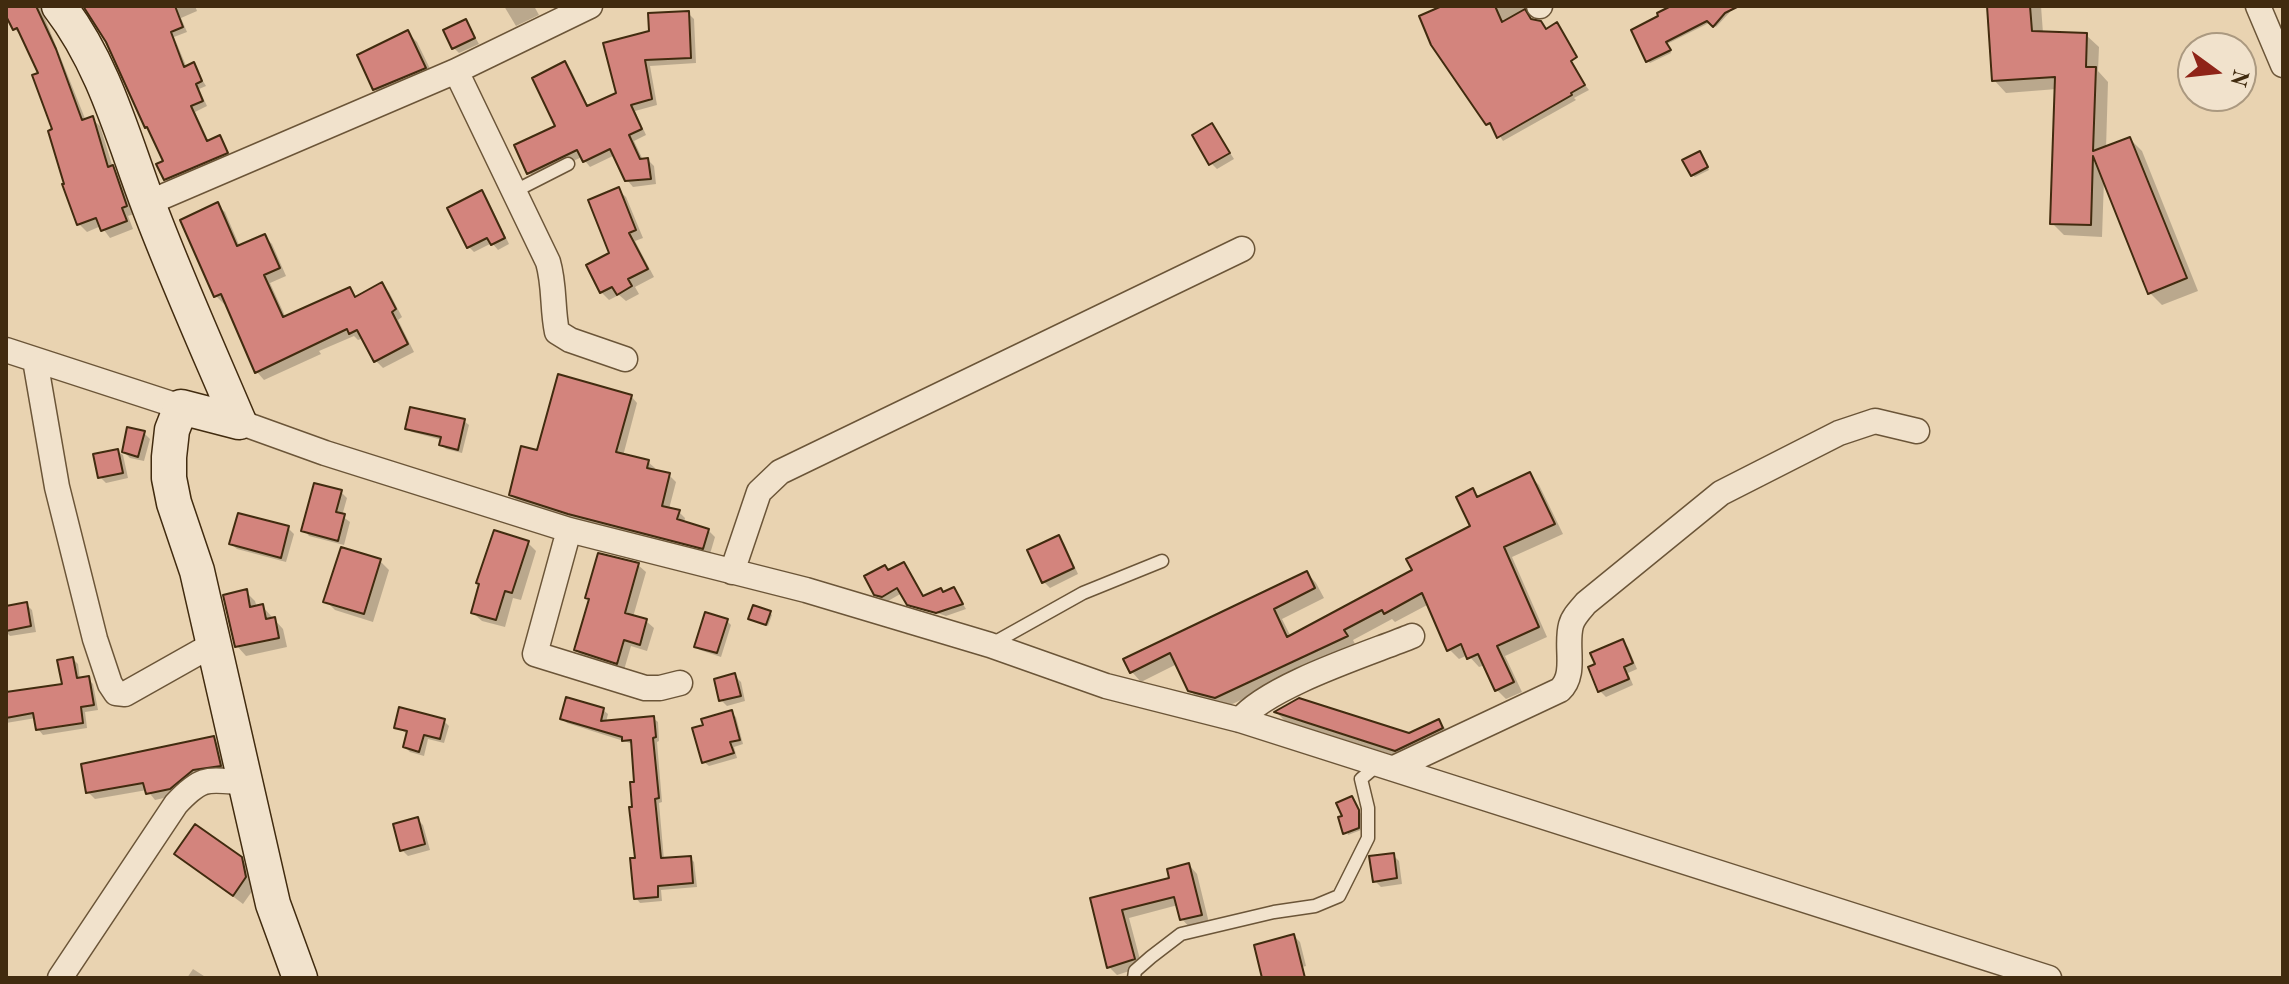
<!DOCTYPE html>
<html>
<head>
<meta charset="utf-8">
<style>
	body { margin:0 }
	#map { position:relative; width:2289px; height:984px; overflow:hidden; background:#e9d3b1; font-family:"Old Standard TT",serif }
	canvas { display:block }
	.frame { position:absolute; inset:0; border:8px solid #412b0f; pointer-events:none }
	.north { position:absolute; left:2177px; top:32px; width:80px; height:80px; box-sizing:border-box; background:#f1e2cc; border:2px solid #ab9980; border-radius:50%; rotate:105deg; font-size:22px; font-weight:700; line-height:32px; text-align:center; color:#412b0f }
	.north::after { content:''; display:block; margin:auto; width:28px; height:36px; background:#8f2418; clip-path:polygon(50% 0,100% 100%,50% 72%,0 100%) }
</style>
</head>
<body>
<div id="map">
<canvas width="2289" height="984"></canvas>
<div class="frame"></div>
<div class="north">N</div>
</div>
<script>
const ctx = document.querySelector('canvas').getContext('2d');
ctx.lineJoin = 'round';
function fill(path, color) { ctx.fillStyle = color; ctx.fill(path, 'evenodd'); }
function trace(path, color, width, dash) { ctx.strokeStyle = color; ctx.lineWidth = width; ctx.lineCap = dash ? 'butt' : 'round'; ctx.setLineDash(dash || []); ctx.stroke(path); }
const shadow = new Path2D(`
	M6 6H40L86 121 92 119 100 126 113 168 120 175 134 214 128 216 133 229 110 238 101 226 87 232 79 224 41 74 22 37 15 29Z
	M85 6H195L197 11 181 18 187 32 174 37 187 68 193 65 206 86 199 89 207 106 195 112 209 142 219 137 231 158 171 184 165 179 166 162 147 127 107 41Z
	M504 6H534L539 15 516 26Z
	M1433 6H1530L1529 18 1536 22 1589 90 1574 98 1576 100 1503 141 1494 127 1488 124Z
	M1685 6H1723L1730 12 1716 27 1711 22 1667 44 1671 53 1650 63 1648 61Z
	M1989 6H2041L2043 33 2086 35 2099 47 2098 71 2108 82 2106 149 2130 139 2142 151 2198 291 2162 305 2150 293 2104 179 2102 237 2064 235 2052 223 2057 89 2006 93 1994 80Z
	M688 13 694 19 696 63 650 66 657 105 635 111 646 135 634 141 643 160H648L654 166 656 184 633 187 627 180 615 155 590 167 582 157 535 178 529 172 557 127 565 64 571 70 589 108 618 94 651 33Z
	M466 21 479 44 459 53 453 47Z
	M408 33 417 42 434 77 384 98 375 89Z
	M1212 125 1234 159 1217 169 1211 163Z
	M1702 156 1709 170 1695 177 1692 175Z
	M618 190 626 197 643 238 635 241 654 277 635 287 639 294 626 301 619 295 609 300 601 292 612 254Z
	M481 192 487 198 509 244 498 250 492 243 474 252 468 246Z
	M217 205 225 212 240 247 264 236 272 244 286 276 270 283 286 318 350 290 357 297 382 285 389 292 402 317 398 320 414 352 383 368 375 360 364 338 358 340 354 336 319 351 321 354 264 380 257 372 227 302 224 304 216 296 182 221Z
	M631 396 637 403 623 456 648 462 655 468 654 471 669 475 676 482 669 509 679 512 685 518 684 523 708 530 715 537 710 554 577 520 518 501 511 495 538 452Z
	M464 421 469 425 462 453 446 449 441 444 442 440 412 432 407 428Z
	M144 433 150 439 144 461 130 458 124 452Z
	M117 451 123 455 128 478 106 483 100 477Z
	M1529 475 1539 485 1563 534 1512 557 1547 637 1505 656 1522 692 1506 699 1496 689 1485 665 1479 667 1468 655 1459 659 1449 649 1429 604 1395 622 1392 619 1353 640 1356 646 1226 707 1200 700 1189 690 1177 664 1141 682 1132 672 1126 660 1307 573 1316 583 1324 598 1282 619 1291 637 1414 571 1473 527 1472 491 1480 498Z
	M341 492 347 498 342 516 350 522 344 545 309 536 304 530Z
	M288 528 294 534 286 562 237 549 231 544Z
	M1058 537 1064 543 1078 574 1050 588 1044 582 1029 551Z
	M528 543 536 551 521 600 513 598 505 627 482 621 473 613Z
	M380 561 389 570 373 622 335 610 326 601Z
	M903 564 924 598 954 589 966 609 946 616 908 603 902 593 888 601 881 599 875 593 889 572Z
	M638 565 646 572 633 617 646 621 654 628 647 651 631 646 624 670 583 657 576 650Z
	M246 592 255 601 257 608 262 606 283 629 287 647 246 656 237 646Z
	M27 605 32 610 36 632 10 636 6 632V608Z
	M770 613 772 615 768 626 750 618Z
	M727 621 731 625 721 657 700 650 696 646Z
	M1622 641 1628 647 1637 669 1628 673 1633 685 1606 697 1600 691 1590 668 1597 665Z
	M73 659 78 664 80 680 88 679 93 684 98 710 85 712 87 728 43 735 38 729 36 718 6 723V694L64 686Z
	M735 676 741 682 745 701 727 706 721 700Z
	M603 710 608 714 606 722 653 718 658 722 659 741 657 742 662 802 659 803 664 860 690 858 694 862 697 887 661 890 662 901 640 903 636 898 634 808 637 784 633 744 567 723 562 719Z
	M731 712 736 717 743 744 734 747 737 758 709 766 704 762Z
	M1277 713 1409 735 1439 722 1448 731 1406 759 1285 721Z
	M444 721 449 726 444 743 428 739 424 756 410 752 405 747 408 734 396 727Z
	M214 739 221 746 227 772 177 795 155 800 147 790 95 799 88 792Z
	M1354 800 1361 814V830L1348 835 1345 817Z
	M418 820 423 825 430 850 408 856 402 850Z
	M177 854 240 859 250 868 255 887 243 904Z
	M1393 855 1399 861 1402 884 1381 887 1375 881Z
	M1189 865 1197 874 1209 923 1190 928 1182 919 1178 905 1129 918 1142 967 1117 975 1109 967 1093 899 1172 879Z
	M1294 936 1300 942 1306 966 1268 976Z
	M193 969 207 978H187Z`);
const building = new Path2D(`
	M6 6H36L56 49 82 120 93 116 108 167 113 165 127 206 122 208 127 221 101 231 96 218 77 225 62 184H64L48 131 52 129 32 75 38 73 17 28 13 30 6 16Z
	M83 6H175L183 27 171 32 184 67 194 62 202 81 196 84 203 101 191 106 207 141 220 135 228 153 164 180 156 164 163 161 147 127 145 128 106 42Z
	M1442 6H1495L1502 22 1525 9 1531 19 1541 21 1546 29 1557 22 1577 57 1571 61 1585 85 1571 93 1572 95 1497 138 1490 123 1486 125 1431 45 1419 16Z
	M1671 6H1739L1725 13 1713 27 1707 21 1666 42 1671 50 1646 62 1631 30 1658 16 1657 13Z
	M1987 6H2030L2032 31 2087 33 2086 67H2096L2093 151 2130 137 2187 278 2148 294 2093 156 2091 225 2050 224 2055 77 1992 81Z
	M689 11 691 58 645 60 652 99 631 105 642 129 629 135 640 159 648 158 651 179 625 181 610 149 583 162 577 150 527 174 514 145 555 126 532 78 565 61 587 106 616 93 603 43 649 31 648 13Z
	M466 19 475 38 452 49 443 30Z
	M408 30 426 68 373 90 357 55Z
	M1212 123 1230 153 1209 165 1192 135Z
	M1700 151 1708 167 1691 176 1682 160Z
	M619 187 636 230 629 233 648 269 628 279 632 286 617 295 612 287 600 293 586 265 609 253 588 200Z
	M482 190 505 238 491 245 487 238 467 248 447 208Z
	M218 202 237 246 265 234 280 268 264 275 283 317 350 287 355 297 382 282 396 309 392 312 408 344 374 362 357 330 349 334 347 329 255 373 221 294 214 297 180 220Z
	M558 374 632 395 616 452 649 460 647 468 670 473 662 506 680 510 677 519 709 529 703 549 568 514 509 495 521 446 537 450Z
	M410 407 465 419 458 450 439 445 441 437 405 429Z
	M127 427 145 431 138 457 122 452Z
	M118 449 123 473 98 478 93 454Z
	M1530 472 1555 524 1504 547 1539 627 1497 646 1514 682 1495 691 1478 654 1467 659 1461 644 1447 651 1422 593 1384 614 1382 610 1344 630 1348 636 1215 698 1188 691 1170 653 1130 673 1123 659 1307 571 1315 588 1274 609 1287 637 1412 570 1406 559 1470 526 1456 497 1473 488 1477 497Z
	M314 483 342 490 336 512 345 514 338 541 301 531Z
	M238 513 289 526 281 558 229 544Z
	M494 530 529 541 512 593 505 591 496 620 471 613 479 584 476 583Z
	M1059 535 1074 568 1042 583 1027 550Z
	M341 547 381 559 364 614 323 602Z
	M598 553 639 563 625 613 647 619 640 645 624 640 617 664 574 650 589 599 585 598Z
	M904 562 923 596 941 588 943 592 954 587 963 604 936 613 907 605 897 588 882 597 874 595 864 576 885 565 888 570Z
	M247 589 250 607 263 604 266 619 275 617 279 638 235 647 223 595Z
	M27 602 31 626 6 631V606Z
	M753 605 771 611 766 625 748 619Z
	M705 612 728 619 717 653 694 647Z
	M1623 639 1633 663 1624 667 1629 679 1598 692 1588 667 1595 664 1590 653Z
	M73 657 77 678 89 676 94 705 81 707 83 723 36 730 33 713 6 718V692L62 684 57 660Z
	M735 673 741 696 719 701 714 679Z
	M566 697 604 708 601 721 654 716 656 737 653 738 659 798 655 799 661 858 691 856 693 883 658 886V897L634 899 630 858H635L629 807H632L630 782H634L631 740 622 741V737L560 719Z
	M1299 698 1409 733 1439 719 1443 728 1395 751 1274 712Z
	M399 707 445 719 440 739 424 735 419 752 403 747 407 731 394 728Z
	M732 710 740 740 730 742 734 753 702 763 692 728 703 725 701 719Z
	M214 736 221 766 193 770 170 789 146 794 143 783 86 793 81 764Z
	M1352 796 1359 810V828L1343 834 1338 817 1342 816 1336 803Z
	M418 817 425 844 400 851 393 824Z
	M195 824 242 857 246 877 233 896 174 854Z
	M1394 853 1397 878 1373 882 1369 856Z
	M1189 863 1202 915 1180 920 1174 897 1122 910 1135 959 1107 968 1090 898 1169 878 1167 869Z
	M1294 934 1305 978H1262L1254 945Z`);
const lane = new Path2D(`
	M515 191 568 164
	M990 645 1083 593 1162 561
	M1134 978 1135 971 1151 957 1181 934 1274 912 1315 906 1339 896 1368 838V808L1361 779 1380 763`);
const street = new Path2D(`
	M1539 6H1540
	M2258 6 2283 65
	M456 71 548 262C555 286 552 308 557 332L570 340 625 359
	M148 203 456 71 590 6
	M6 350 181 407
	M35 360 57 487 95 639 110 684 116 693 125 694 212 645
	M239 422 325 453 569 530 806 590 990 645 1106 686 1240 720 2049 978
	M569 530 535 654 645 688H660L680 683
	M732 572 759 492 780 472 1242 249
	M1240 720C1269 685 1368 654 1412 636
	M1394 768 1560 690C1577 674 1565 647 1571 625 1573 617 1580 610 1586 603L1721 493 1839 433 1875 421 1917 431
	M60 978 176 804C204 774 209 780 247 783`);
const secondary = new Path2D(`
	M59 6C103 63 122 134 147 201 175 276 208 349 239 422
	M239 422 181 407 172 430 169 457V478L174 503 197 571 273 904 300 978`);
fill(shadow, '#0003');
fill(building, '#d3847d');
trace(building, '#412b0f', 2);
trace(lane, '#6b5538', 15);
trace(street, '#6b5538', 27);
trace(secondary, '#412b0f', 37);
trace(lane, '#f1e2cc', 12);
trace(street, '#f1e2cc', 24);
trace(secondary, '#f1e2cc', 34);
</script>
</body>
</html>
